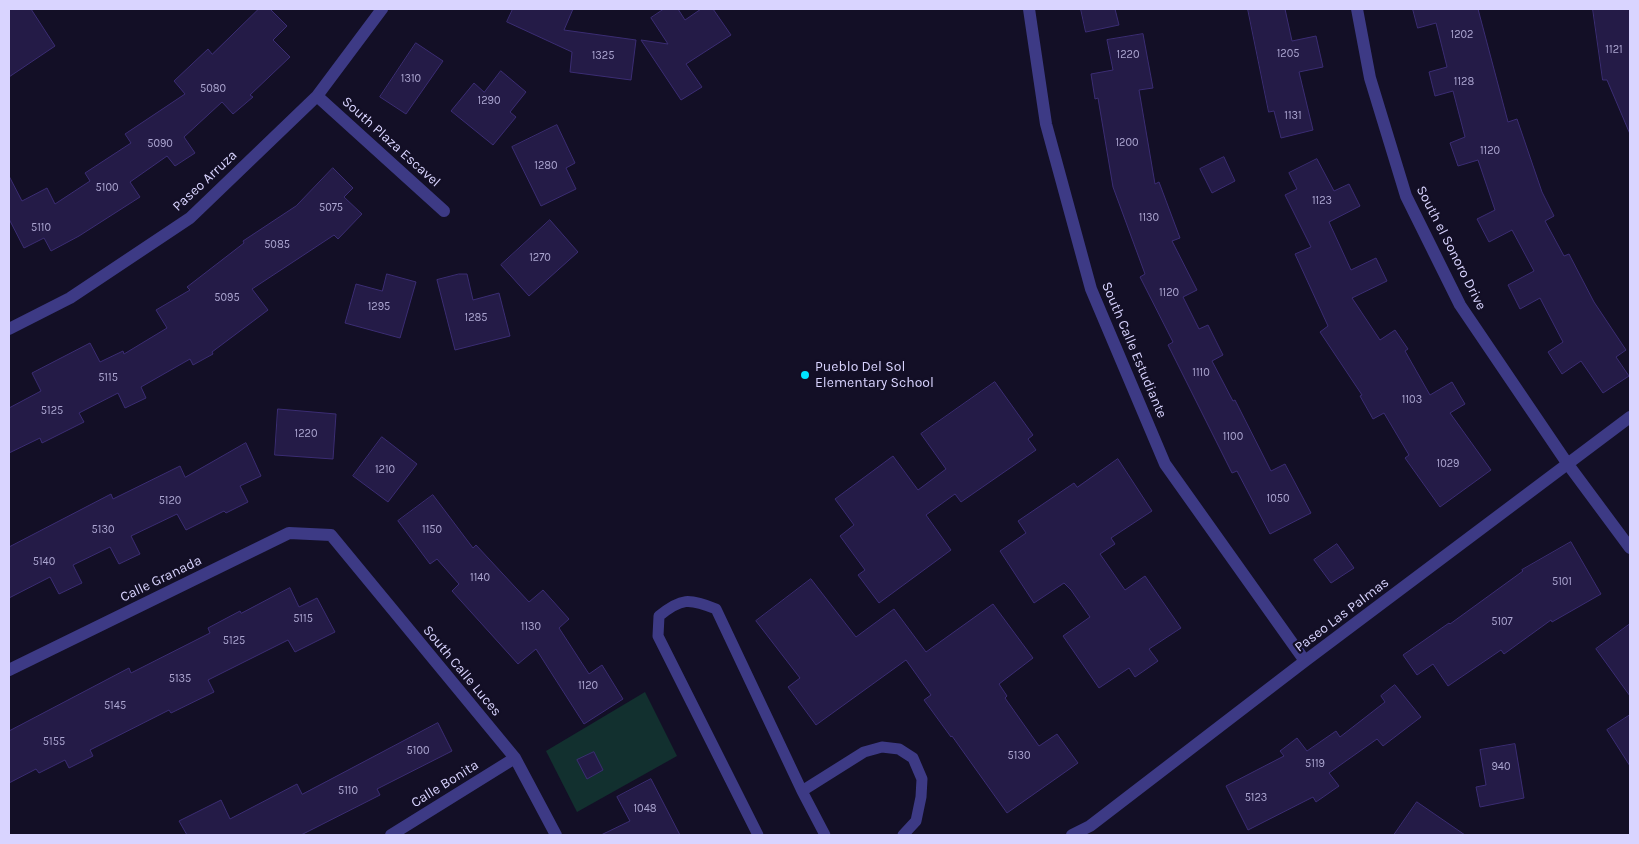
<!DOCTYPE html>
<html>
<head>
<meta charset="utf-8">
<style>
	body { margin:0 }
	#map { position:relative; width:1639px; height:844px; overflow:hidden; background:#130f26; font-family:Karla,sans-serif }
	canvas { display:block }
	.frame { position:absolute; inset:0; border:10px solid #d9d4ff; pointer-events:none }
</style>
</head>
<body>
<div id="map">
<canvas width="1639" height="844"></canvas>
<div class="frame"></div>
</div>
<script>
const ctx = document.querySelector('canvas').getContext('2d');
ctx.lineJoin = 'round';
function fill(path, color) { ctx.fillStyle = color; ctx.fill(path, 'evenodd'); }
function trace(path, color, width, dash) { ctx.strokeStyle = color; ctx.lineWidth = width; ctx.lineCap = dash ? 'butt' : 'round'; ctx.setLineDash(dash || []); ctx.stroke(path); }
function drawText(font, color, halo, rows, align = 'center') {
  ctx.font = font + ' Karla,sans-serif'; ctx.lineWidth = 4.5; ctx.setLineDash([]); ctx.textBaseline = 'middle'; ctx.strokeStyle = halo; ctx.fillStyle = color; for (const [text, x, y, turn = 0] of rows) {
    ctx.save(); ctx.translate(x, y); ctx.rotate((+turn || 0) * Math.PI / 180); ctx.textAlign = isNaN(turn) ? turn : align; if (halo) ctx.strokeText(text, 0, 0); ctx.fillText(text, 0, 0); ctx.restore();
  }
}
const green = new Path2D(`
	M645 692 677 756 577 812 546 751Z`);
const building = new Path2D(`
	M9 9H31L55 46 9 77Z
	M259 9H270L287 26 273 40 290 57 250 95 253 97 233 114 222 102 184 137 195 153 175 166 167 156 130 182 140 197 79 236 51 251 44 238 24 248 9 219V176L22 201 47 188 55 204 90 181 85 173 131 143 125 134 185 94 174 81 208 49 212 54Z
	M513 9H573L564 30 636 40 631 80 570 72 572 52 507 22Z
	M664 9H678L685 20 701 9H713L731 35 686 64 702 87 681 100 641 40 668 44 651 18Z
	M1081 9H1115L1119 25 1086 32Z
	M1248 9H1285L1292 41 1316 36 1323 67 1299 72 1313 130 1281 138 1274 111 1269 112Z
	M1413 9H1478L1508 122 1517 119 1542 192 1554 216 1545 221 1564 256 1569 254 1594 302 1626 350 1616 357 1629 376 1603 393 1581 361 1562 374 1548 352 1563 342 1540 298 1520 309 1508 285 1534 271 1512 230 1489 242 1477 219 1495 210 1478 160 1458 166 1450 143 1465 137 1453 91 1435 96 1429 72 1447 67 1436 23 1418 28Z
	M1593 9H1630V134L1607 80H1603Z
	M1143 34 1153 88 1139 90 1155 184 1159 182 1180 238 1172 241 1197 290 1183 297 1199 329 1208 325 1223 355 1212 361 1233 401 1235 400 1271 471 1285 464 1311 513 1270 534 1237 471 1232 473 1168 345 1173 342 1140 277 1145 274 1113 187 1098 98 1095 99 1091 74 1113 70 1107 40Z
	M416 43 443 61 406 114 380 97Z
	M501 71 526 92 510 112 516 117 493 145 451 111 474 83 484 92Z
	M557 125 575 163 566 168 576 189 541 206 512 147Z
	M1224 157 1235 181 1212 193 1200 169Z
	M1317 159 1334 191 1349 184 1360 206 1329 222 1351 270 1376 258 1387 281 1352 298 1380 340 1395 330 1408 349 1405 351 1430 395 1452 382 1465 404 1450 413 1491 470 1440 507 1405 458 1409 455 1384 413 1373 419 1360 396 1362 395 1320 332 1328 326 1295 254 1311 247 1285 195 1297 189 1289 173Z
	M333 168 353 188 344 197 362 214 338 239 334 235 252 289 268 310 212 352 213 354 193 365 190 359 141 387 146 398 125 408 118 393 79 413 84 422 42 443 40 438 9 453V408L41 391 32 373 90 343 100 362 123 351 124 354 167 328 156 310 190 290 187 287 244 243 243 241 296 206Z
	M550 220 578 252 529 296 501 265Z
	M387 274 416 282 400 338 345 323 356 284 382 291Z
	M459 274H467L473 300 499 293 510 336 455 350 437 280Z
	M995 382 1033 435 1028 439 1036 450 961 502 955 494 926 515 951 550 879 603 858 575 865 570 840 536 854 525 835 499 893 456 918 490 946 469 921 434Z
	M278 409 336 414 333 459 275 455Z
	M382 437 417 464 388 502 353 476Z
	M246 443 261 476 240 486 248 502 226 513 224 511 186 530 177 514 131 536 140 554 119 564 110 547 73 565 82 583 59 594 50 577 9 598V547L111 494 113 499 180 466 185 477Z
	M1118 459 1152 511 1111 538 1115 544 1100 554 1125 590 1145 576 1181 628 1149 649 1158 661 1135 677 1129 668 1099 688 1063 636 1090 617 1071 590 1064 583 1034 603 1000 551 1026 533 1018 521 1074 483 1077 487Z
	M433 495 473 548 476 545 529 602 543 590 569 619 559 628 589 674 602 665 623 699 584 724 536 649 518 664 452 591 459 584 437 559 430 564 398 521Z
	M1571 542 1601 594 1552 622 1551 620 1504 654 1501 650 1448 686 1433 664 1417 675 1403 655 1449 623 1450 624 1523 571 1522 570Z
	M1337 544 1354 568 1331 583 1314 560Z
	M811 579 856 637 894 609 926 652 993 604 1033 658 999 684 1007 696 1005 698 1039 746 1057 734 1078 763 1007 813 952 736 951 737 924 700 931 695 906 660 816 725 788 687 800 678 756 621Z
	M290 588 299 607 317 598 335 632 295 652 288 640 208 680 214 692 171 713 169 710 90 750 93 756 69 768 65 760 39 773 36 769 9 783V731L129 668 131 673 210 633 208 628 240 611 241 613Z
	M1630 624V696L1596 649Z
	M1395 685 1421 717 1383 746 1377 739 1329 773 1339 786 1316 802 1313 797 1248 830 1226 786 1284 756 1280 751 1297 738 1307 751 1336 731 1340 737 1385 702 1381 696Z
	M1630 715V766L1607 730Z
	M438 723 452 751 377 789 380 795 301 835H187L179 821 221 800 230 819 297 784 302 794Z
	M1515 744 1524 798 1480 807 1476 787 1486 785 1480 750Z
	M594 752 603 770 587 779 577 760Z
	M651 779 680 835H601L630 821 617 797Z
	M1417 802 1465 835H1394Z`);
const lane = new Path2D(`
	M802 791 864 752 882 747 899 749 913 758 922 779 921 797 916 821 903 835
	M758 835 658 636 659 616C681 598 689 598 716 609L802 791 825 835`);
const street = new Path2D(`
	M1029 9 1046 124 1091 289 1165 464 1305 661
	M1357 9 1370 78 1406 196 1460 305 1567 463 1630 548
	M317 96 444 211
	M9 329 70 298 190 218 317 96 382 9
	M9 670 289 533 331 535 515 758 556 835
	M391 835 515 758
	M1072 835 1090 826 1305 661 1630 417`);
const markers = [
	[805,375,5,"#00e5ff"]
];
const numberNames = [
	["1202",1462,35],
	["1121",1614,50],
	["1205",1288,54],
	["1220",1128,55],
	["1325",603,56],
	["1310",411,79],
	["1128",1464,82],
	["5080",213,89],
	["1290",489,101],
	["1131",1293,116],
	["1200",1127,143],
	["5090",160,144],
	["1120",1490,151],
	["1280",546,166],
	["5100",107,188],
	["1123",1322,201],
	["5075",331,208],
	["1130",1149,218],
	["5110",41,228],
	["5085",277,245],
	["1270",540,258],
	["1120",1169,293],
	["5095",227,298],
	["1295",379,307],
	["1285",476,318],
	["1110",1201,373],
	["5115",108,378],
	["1103",1412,400],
	["5125",52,411],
	["1220",306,434],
	["1100",1233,437],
	["1029",1448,464],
	["1210",385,470],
	["1050",1278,499],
	["5120",170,501],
	["5130",103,530],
	["1150",432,530],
	["5140",44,562],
	["1140",480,578],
	["5101",1562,582],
	["5115",303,619],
	["5107",1502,622],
	["1130",531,627],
	["5125",234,641],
	["5135",180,679],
	["1120",588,686],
	["5145",115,706],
	["5155",54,742],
	["5100",418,751],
	["5130",1019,756],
	["5119",1315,764],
	["940",1501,767],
	["5110",348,791],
	["5123",1256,798],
	["1048",645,809]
];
const streetNames = [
	["South Plaza Escavel",391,142,42],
	["Paseo Arruza",205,181,-43],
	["South el Sonoro Drive",1451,248,63],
	["South Calle Estudiante",1134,350,67],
	["Calle Granada",161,579,-26],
	["Paseo Las Palmas",1342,615,-37],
	["South Calle Luces",462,671,50],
	["Calle Bonita",445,784,-32]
];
const poiNames = [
	["Pueblo Del Sol",815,367],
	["Elementary School",815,383]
];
fill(green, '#12302f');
fill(building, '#241b47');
trace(building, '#3b2d73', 1);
trace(lane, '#3d3a85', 11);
trace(street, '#3d3a85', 12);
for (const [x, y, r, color] of markers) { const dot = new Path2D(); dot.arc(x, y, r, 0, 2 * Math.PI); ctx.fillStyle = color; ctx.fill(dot); trace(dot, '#130f26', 2); }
drawText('11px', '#aca6d1', null, numberNames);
drawText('14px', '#d9d4ff', '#130f26', streetNames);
drawText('14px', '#d9d4ff', '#130f26', poiNames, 'left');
</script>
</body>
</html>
